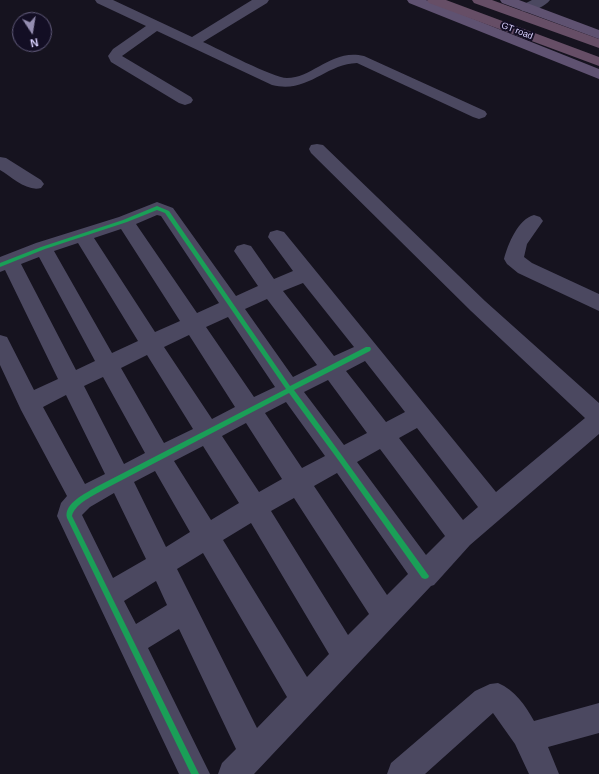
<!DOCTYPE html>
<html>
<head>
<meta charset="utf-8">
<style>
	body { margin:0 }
	#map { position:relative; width:599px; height:774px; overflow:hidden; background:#16131f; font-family:Arial,sans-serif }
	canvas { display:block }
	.north { position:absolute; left:12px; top:12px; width:40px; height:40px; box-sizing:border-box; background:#130e24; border:1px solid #625c7c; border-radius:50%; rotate:168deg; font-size:11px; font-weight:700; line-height:16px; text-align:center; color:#d9d1ff }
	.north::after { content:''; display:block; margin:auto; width:14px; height:18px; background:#958eb1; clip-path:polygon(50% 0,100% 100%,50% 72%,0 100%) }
</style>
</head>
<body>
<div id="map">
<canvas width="599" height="774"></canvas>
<div class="north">N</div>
</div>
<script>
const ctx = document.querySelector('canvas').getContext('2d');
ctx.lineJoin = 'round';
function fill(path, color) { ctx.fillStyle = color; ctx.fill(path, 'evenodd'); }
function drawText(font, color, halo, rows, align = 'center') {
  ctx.font = font + ' Arial,sans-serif'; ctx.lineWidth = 4; ctx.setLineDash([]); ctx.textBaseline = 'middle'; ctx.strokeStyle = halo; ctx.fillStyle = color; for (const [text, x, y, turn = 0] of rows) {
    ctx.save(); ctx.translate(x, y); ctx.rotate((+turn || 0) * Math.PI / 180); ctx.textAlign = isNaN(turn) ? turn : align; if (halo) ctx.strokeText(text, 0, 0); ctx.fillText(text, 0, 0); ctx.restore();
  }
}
const minor = new Path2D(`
	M95 0H113L192 37 252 0H269L267 3 203 42C219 49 273 78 287 78 313 78 332 48 364 56L485 111 487 114 485 117 479 119 473 117 357 63C325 64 308 94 272 85L157 31 122 56 191 97 193 100 191 103 185 105 179 103 111 62 108 56 113 49 146 26 97 3Z
	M532 0H550C545 7 530 13 522 11L520 8 522 5Z
	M317 144 323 145 485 301 599 403V434L470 545 434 585 431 586 254 774H218L222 763 236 749 179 629 148 648 210 774H179L57 516 61 503 67 496 21 410 0 365V335L7 337 34 390 58 379 5 270 0 272V257L36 243 119 217 157 202 173 208 236 296 258 286 234 251 237 246 244 244 251 246 274 279 293 271 268 237 270 232 277 230 284 232 496 492 585 418 471 311 311 153 309 149 311 145ZM157 215 161 216 219 303 197 313 136 224ZM121 229 180 321 155 332 94 238ZM78 243 138 341 112 353 54 251ZM39 257 95 361 76 370 21 264ZM303 283 354 347 334 356 283 291ZM267 299 317 365 293 377 245 309ZM228 317 275 387 254 397 206 327ZM189 335 235 407 212 419 164 347ZM147 355 193 429 164 443 121 368ZM365 361 405 412 386 422 346 371ZM103 377 145 453 124 464 84 386ZM328 380 367 433 344 445 304 392ZM66 395 105 474 85 484 43 407ZM286 402 325 456 302 468 265 413ZM246 423 282 479 259 492 222 436ZM417 428 478 507 463 520 399 438ZM203 446 239 503 211 520 174 461ZM380 449 445 536 426 555 357 462ZM155 471 190 532 166 547 134 482ZM337 473 408 574 387 595 314 486ZM114 493 146 559 113 578 82 515 90 507ZM294 498 369 614 348 635 271 511ZM251 523 329 654 307 677 223 540ZM203 553 287 697 257 728 177 569ZM156 581 167 605 136 624 124 601Z
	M0 157 6 158 41 180 44 184 41 188C27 192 12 177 0 170Z
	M534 215 540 217 543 221 527 244 524 257 532 263 599 294V311L518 273 507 264 504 259C508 244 518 219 534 215Z
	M498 683C515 690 525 705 534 721L599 703V733L548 747 559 774H529L515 744 493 713 425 774H387L391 763 475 691 490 684Z`);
const major = new Path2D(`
	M407 0H426L599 69V79L409 3Z
	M500 0H519L599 30V39L502 3Z`);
const highway = new Path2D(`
	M427 0H446L599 57V66L429 3Z
	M472 0H492L599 39V48L474 3Z`);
const cycleway = new Path2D(`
	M157 206 169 211 290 386 366 347H370L371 349 370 351 294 390 343 457 429 576 428 578 425 579 422 578 339 461 289 393 101 491C91 497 75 504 72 516L199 774H191L67 518C63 504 86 493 96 487L286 389 165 213 157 210 127 222 45 249 0 267V263L41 247 123 220Z`);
const farStreetnames = [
	["GT road",517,31,21]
];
fill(minor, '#4b4860');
fill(major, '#5f5271');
fill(highway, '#664e66');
fill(cycleway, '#1a9f57');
drawText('9px', '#d9d1ff', '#130e24', farStreetnames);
</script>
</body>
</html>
